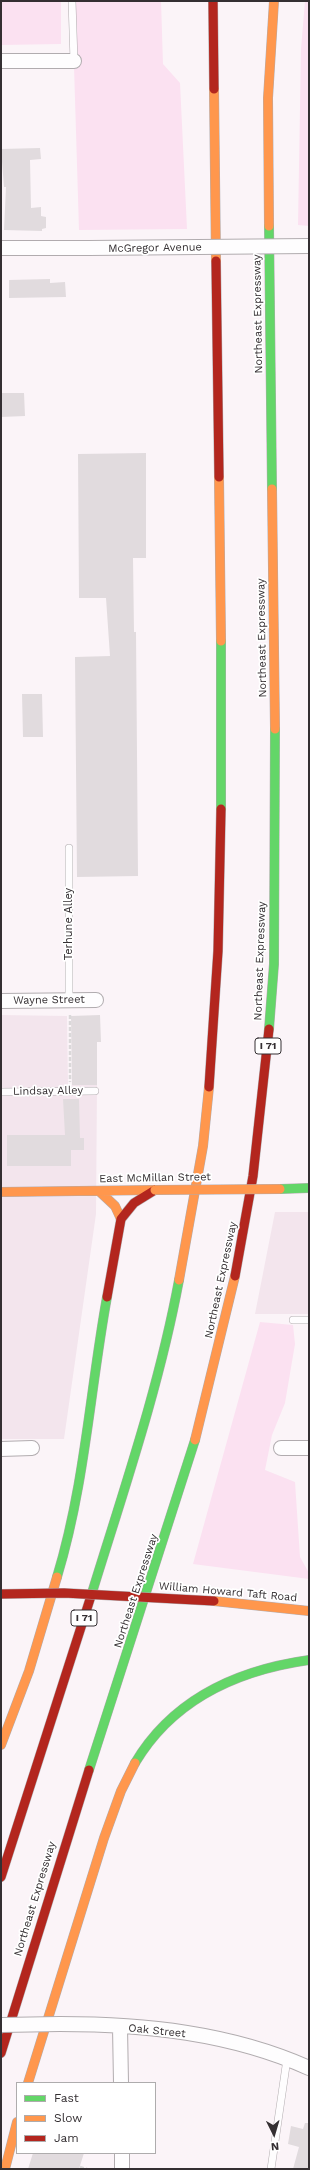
<!DOCTYPE html>
<html>
<head>
<meta charset="utf-8">
<style>
	body { margin:0 }
	#map { position:relative; width:310px; height:2170px; overflow:hidden; background:#fbf4f8; font-family:"Work Sans",sans-serif }
	canvas { display:block }
	.frame { position:absolute; inset:0; border:2px solid #342f32; pointer-events:none }
	.legend { position:absolute; left:16px; top:2082px; width:140px; height:72px; box-sizing:border-box; background:#fff; border:1px solid #aeacad; margin:0; padding:5px 7px; list-style:none; font-size:12px; color:#342f32 }
	.legend li { display:flex; align-items:center; gap:8px; height:20px }
	.legend b { width:20px; border:1px solid #aeacad }
	.north { position:absolute; left:254px; top:2114px; width:40px; height:40px; -webkit-text-stroke:3px #fff; paint-order:stroke; rotate:175deg; font-size:11px; font-weight:700; line-height:16px; text-align:center; color:#342f32 }
	.north::after { content:''; display:block; margin:auto; width:14px; height:18px; background:#342f32; clip-path:polygon(50% 0,100% 100%,50% 72%,0 100%) }
</style>
</head>
<body>
<div id="map">
<canvas width="310" height="2170"></canvas>
<div class="frame"></div>
<ul class="legend">
<li><b style="height:5px;background:#63d668"></b>Fast</li>
<li><b style="height:5px;background:#ff974d"></b>Slow</li>
<li><b style="height:5px;background:#b3261e"></b>Jam</li>
</ul>
<div class="north">N</div>
</div>
<script>
const ctx = document.querySelector('canvas').getContext('2d');
ctx.lineJoin = 'round';
function fill(path, color) { ctx.fillStyle = color; ctx.fill(path, 'evenodd'); }
function trace(path, color, width, dash) { ctx.strokeStyle = color; ctx.lineWidth = width; ctx.lineCap = dash ? 'butt' : 'round'; ctx.setLineDash(dash || []); ctx.stroke(path); }
function drawText(font, color, halo, rows, align = 'center') {
  ctx.font = font + ' "Work Sans",sans-serif'; ctx.lineWidth = 3.5; ctx.setLineDash([]); ctx.textBaseline = 'middle'; ctx.strokeStyle = halo; ctx.fillStyle = color; for (const [text, x, y, turn = 0] of rows) {
    ctx.save(); ctx.translate(x, y); ctx.rotate((+turn || 0) * Math.PI / 180); ctx.textAlign = isNaN(turn) ? turn : align; if (halo) ctx.strokeText(text, 0, 0); ctx.fillText(text, 0, 0); ctx.restore();
  }
}
const built = new Path2D(`
	M1 1015 67 1016 68 1085H97L96 1214 64 1439H1Z
	M275 1212H309V1314H255Z`);
const green = new Path2D(`
	M1 1H61V44L1 45Z
	M72 1H161L163 64 180 83 187 229 79 230Z
	M305 1H309V226L298 225 301 49Z
	M260 1322 293 1325 295 1344 285 1403 272 1435 265 1470 295 1482 300 1557 309 1573V1579L193 1564Z`);
const building = new Path2D(`
	M40 148 41 159 30 160 31 208 41 207V216L46 217V228L42 229V231L4 230 6 187H4L1 149Z
	M50 279V283L65 282 66 297 9 298V280Z
	M1 393H24L25 416 1 417Z
	M146 453V558H133L134 632H136L138 876 77 877 75 657 110 656 106 598H79L78 454Z
	M22 694H42L43 737H23Z
	M100 1015 101 1042H97V1085H72L71 1016Z
	M63 1099H79L80 1138H84V1150H71V1166H7V1135H65Z
	M305 2123H309V2169H293L299 2147 288 2144 291 2126 303 2129Z
	M33 2153H84L79 2169H28Z`);
const path = new Path2D(`
	M70 1015V1082
	M80 2167 87 2169`);
const lane = new Path2D(`
	M72 1 74 61
	M69 848V1000
	M1 1092 95 1091
	M293 1320H309
	M271 2169 287 2059`);
const street = new Path2D(`
	M1 61H74
	M1 248H89
	M1 1001 96 1000
	M281 1448H309
	M1 1449 32 1448
	M60 2024C144 2024 231 2033 309 2068
	M120 2027 121 2083
	M122 2153V2169`);
const fast = new Path2D(`
	M269 226 272 489
	M221 641V809
	M269 1029 274 964 275 729
	M280 1189 309 1188
	M57 1577C85 1485 90 1390 107 1297
	M91 1596C123 1492 159 1388 179 1280
	M135 1763C173 1699 238 1670 309 1660
	M89 1770 195 1440`);
const slow = new Path2D(`
	M214 89 216 261
	M269 226 268 98 274 1
	M219 477 221 641
	M272 489 275 729
	M99 1191 115 1206 121 1219
	M1 1192 155 1190
	M179 1280 203 1146 209 1087
	M195 1440 235 1276
	M214 1601 309 1611
	M1 1745 29 1671 57 1577
	M28 2083 104 1838 121 1791 135 1763
	M5 2169 17 2122`);
const jam = new Path2D(`
	M213 1 214 89
	M216 261 219 477
	M209 1087 218 951 221 809
	M235 1276 253 1176 269 1029
	M107 1297 121 1219 134 1203 155 1190
	M1 1877 91 1596
	M1 2053 89 1770`);
const streetBridge = new Path2D(`
	M89 248 309 246
	M1 2025 60 2024`);
const slowBridge = new Path2D(`
	M155 1190 280 1189`);
const jamBridge = new Path2D(`
	M1 1594 64 1593 214 1601`);
const shields = [
	[268,1046,26],
	[84,1618,26]
];
const shieldNames = [
	["I 71",268,1046],
	["I 71",84,1618]
];
const streetNames = [
	["McGregor Avenue",155,248,-1],
	["Northeast Expressway",258,314,-91],
	["Northeast Expressway",262,638,-91],
	["Terhune Alley",69,924,-90],
	["Northeast Expressway",260,961,-88],
	["Wayne Street",49,1000,-1],
	["Lindsay Alley",48,1091,-1],
	["East McMillan Street",155,1178,-1],
	["Northeast Expressway",221,1280,-78],
	["Northeast Expressway",136,1591,-72],
	["William Howard Taft Road",228,1592,5],
	["Northeast Expressway",35,1899,-73],
	["Oak Street",157,2031,6]
];
fill(built, '#f3e5ed');
fill(green, '#fbe1f1');
fill(building, '#e1dbde');
trace(lane, '#b1acaf', 8);
trace(street, '#b1acaf', 16);
trace(fast, '#b1acaf', 10);
trace(slow, '#b1acaf', 10);
trace(jam, '#b1acaf', 10);
trace(path, '#dad8d9', 2.5, [4, 2]);
trace(lane, '#fefdfe', 7);
trace(street, '#fefdfe', 14);
trace(fast, '#63d668', 9);
trace(slow, '#ff974d', 9);
trace(jam, '#b3261e', 9);
trace(streetBridge, '#b1acaf', 16, []);
trace(slowBridge, '#b1acaf', 10, []);
trace(jamBridge, '#b1acaf', 10, []);
trace(streetBridge, '#fefdfe', 14);
trace(slowBridge, '#ff974d', 9);
trace(jamBridge, '#b3261e', 9);
for (const [x, y, w] of shields) { const box = new Path2D(); box.roundRect(x - w / 2, y - 8, w, 16, 3); ctx.fillStyle = '#fff'; ctx.fill(box); trace(box, '#342f32', 1); }
drawText('bold 10px', '#342f32', null, shieldNames);
drawText('11px', '#342f32', '#fff', streetNames);
</script>
</body>
</html>
